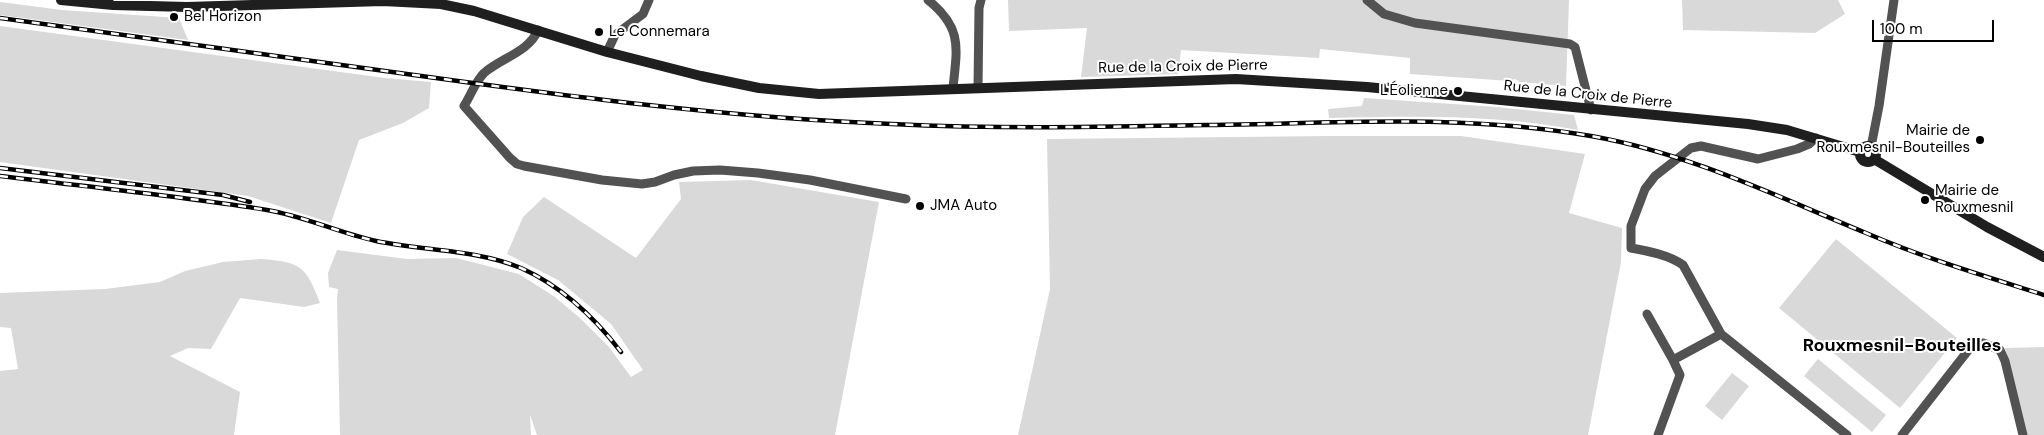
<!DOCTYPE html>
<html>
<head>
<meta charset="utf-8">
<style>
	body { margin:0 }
	#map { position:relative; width:2044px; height:435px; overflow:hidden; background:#fff; font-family:"DM Sans",sans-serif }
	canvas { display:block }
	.scale { position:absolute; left:1872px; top:20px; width:122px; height:22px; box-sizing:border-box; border:2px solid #000; border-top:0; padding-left:6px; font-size:15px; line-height:18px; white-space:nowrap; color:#000; -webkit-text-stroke:4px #fff; paint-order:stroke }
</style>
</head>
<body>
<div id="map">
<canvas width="2044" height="435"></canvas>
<div class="scale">100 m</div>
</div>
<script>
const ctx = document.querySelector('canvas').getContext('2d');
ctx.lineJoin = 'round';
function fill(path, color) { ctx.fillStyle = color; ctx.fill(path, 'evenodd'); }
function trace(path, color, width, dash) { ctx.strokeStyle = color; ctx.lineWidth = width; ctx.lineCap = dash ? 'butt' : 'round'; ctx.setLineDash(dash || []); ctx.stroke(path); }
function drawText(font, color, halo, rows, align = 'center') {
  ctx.font = font + ' "DM Sans",sans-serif'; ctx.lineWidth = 4; ctx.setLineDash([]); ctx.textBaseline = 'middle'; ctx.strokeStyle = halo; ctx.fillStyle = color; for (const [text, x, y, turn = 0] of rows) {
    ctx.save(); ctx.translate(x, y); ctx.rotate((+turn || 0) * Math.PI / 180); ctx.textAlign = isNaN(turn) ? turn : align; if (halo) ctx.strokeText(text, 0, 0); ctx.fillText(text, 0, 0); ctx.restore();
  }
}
const green = new Path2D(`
	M1008 0H1569L1566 86 1520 82 1515 79 1510 81 1410 74V58L1320 49 1319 58 1181 50 1178 74 1081 77 1087 28 1009 31Z
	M1682 0H1838L1845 14 1815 33 1683 30Z
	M0 2 62 10 179 18 188 40 0 15Z
	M0 26 385 78 431 82 429 108 403 123 359 140 331 223 248 196 0 162Z
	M1364 98 1497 107 1574 115 1578 130C1496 114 1412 116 1329 118L1328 109 1362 106Z
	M1330 136H1461L1585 154 1569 213 1622 228 1621 262 1588 435H1018L1050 289 1047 139Z
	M751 180 879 202 835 435H537L530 415 531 435H340L337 299 338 289 329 287 328 273 337 250 407 259 456 258 519 274 555 297 581 319 609 347 631 377 643 370 611 324 558 280 507 254 523 217 544 197 636 258 681 199 679 182Z
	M1836 239 1957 338 1900 408 1779 308Z
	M261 259C301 262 306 266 320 303L304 307 240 298 211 349 188 348 170 356 240 392 234 435H0V371L18 369 11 328 0 327V293L105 289 160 282 185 271 223 262Z
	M2044 347V435H2027L2005 348Z
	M1818 359 1886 415 1872 432 1804 376Z
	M1732 373 1749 386 1722 420 1705 406Z`);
const street = new Path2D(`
	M928 0C963 28 957 48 953 88
	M1367 0 1384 14 1415 23 1570 44 1575 47 1591 110
	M538 30C529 52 501 58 484 73 475 82 471 95 464 106L510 158 517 164 524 166 602 180 642 184 655 182 674 175 693 171 720 170 758 173 810 180 906 199
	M607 52 615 35 643 14 649 0
	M978 87 979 8 981 0
	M1816 138 1809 144 1797 149 1758 159 1701 146 1691 148 1655 176 1645 189 1631 226V248C1648 251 1669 255 1683 265L1721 334 1847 435
	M1871 147 1879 106 1894 0
	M1647 314 1673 360
	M1658 435 1680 375 1673 360 1721 334
	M1902 435 1970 348 1983 343 2000 350 2005 361 2023 435`);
const secondary = new Path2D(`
	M61 0 113 5 187 7 383 1 441 4 474 11 607 52 701 76 759 88 819 94 1236 79 1367 87 1748 124 1787 130 1860 152
	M1860 154a8 8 0 1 1 16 0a8 8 0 1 1-16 0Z
	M1874 159 1987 227 2044 257`);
const rail = new Path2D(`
	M0 18C138 37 276 56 414 75 573 97 732 118 892 124 1017 130 1143 126 1268 124 1379 121 1481 117 1591 136 1688 153 1776 196 1866 233 1924 258 1984 276 2044 295
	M0 168 223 195 250 202
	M0 176C89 187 178 196 267 210 304 216 339 233 376 241 424 251 475 249 521 268 561 286 595 318 621 352`);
const markers = [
	[174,17,5,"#000"],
	[599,32,5,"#000"],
	[1458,91,5,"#000"],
	[1980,140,5,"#000"],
	[1925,200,5,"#000"],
	[920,206,5,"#000"]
];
const poiNames = [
	["Bel Horizon",184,17],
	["Le Connemara",609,32],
	["L'Éolienne",1448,91,"right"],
	["Mairie de",1970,131,"right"],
	["Rouxmesnil-Bouteilles",1970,148,"right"],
	["Mairie de",1935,191],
	["Rouxmesnil",1935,208],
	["JMA Auto",930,206]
];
const streetNames = [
	["Rue de la Croix de Pierre",1183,67,-1],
	["Rue de la Croix de Pierre",1588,95,6]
];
const quarterNames = [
	["Rouxmesnil-Bouteilles",1902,346]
];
fill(green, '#d9d9d9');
trace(street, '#525252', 9);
trace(secondary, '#1f1f1f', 10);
trace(rail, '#000', 4.5);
trace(rail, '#fff', 2.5, [8]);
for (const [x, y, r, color] of markers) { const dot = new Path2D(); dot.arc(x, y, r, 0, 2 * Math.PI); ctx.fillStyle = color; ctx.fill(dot); trace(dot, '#fff', 2); }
drawText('15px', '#000', '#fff', poiNames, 'left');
drawText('15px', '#000', '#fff', streetNames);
drawText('bold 18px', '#000', '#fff', quarterNames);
</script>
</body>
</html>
